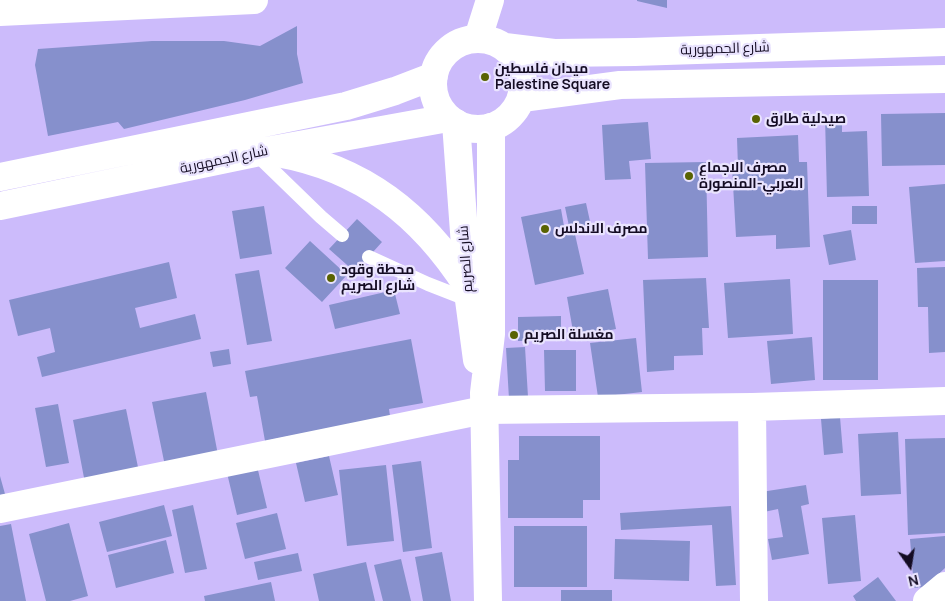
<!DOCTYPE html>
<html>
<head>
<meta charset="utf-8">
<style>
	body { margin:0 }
	#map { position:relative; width:945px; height:601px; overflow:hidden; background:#ccbbfb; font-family:Manrope,sans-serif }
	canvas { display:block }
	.north { position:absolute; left:885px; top:541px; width:50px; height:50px; -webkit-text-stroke:4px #e9e3fe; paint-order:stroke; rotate:167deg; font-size:14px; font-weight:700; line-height:20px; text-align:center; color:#140c23 }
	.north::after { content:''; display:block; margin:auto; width:18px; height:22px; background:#140c23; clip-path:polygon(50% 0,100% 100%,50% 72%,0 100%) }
</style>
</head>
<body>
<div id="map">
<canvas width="945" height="601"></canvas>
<div class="north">N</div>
</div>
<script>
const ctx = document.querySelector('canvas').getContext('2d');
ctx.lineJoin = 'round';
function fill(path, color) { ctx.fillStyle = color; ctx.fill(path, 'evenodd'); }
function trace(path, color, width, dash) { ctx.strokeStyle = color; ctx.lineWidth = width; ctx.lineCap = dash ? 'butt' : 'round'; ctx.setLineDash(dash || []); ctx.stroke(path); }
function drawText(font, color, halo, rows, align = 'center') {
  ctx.font = font + ' Manrope,Cairo,sans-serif'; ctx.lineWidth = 4.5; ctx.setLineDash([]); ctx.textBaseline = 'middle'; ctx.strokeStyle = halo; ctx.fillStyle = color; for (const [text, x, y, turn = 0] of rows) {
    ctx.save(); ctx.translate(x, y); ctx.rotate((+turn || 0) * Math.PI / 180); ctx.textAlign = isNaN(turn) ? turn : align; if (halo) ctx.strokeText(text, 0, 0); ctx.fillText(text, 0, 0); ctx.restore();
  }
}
const building = new Path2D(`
	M637 0H667V8L637 1Z
	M297 26V54L303 83 245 100 124 129 118 122 48 136 35 65 38 49 152 41H224L260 46Z
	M945 113V165L882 166 881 114Z
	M842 116V132L867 131 869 196 827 197 825 117Z
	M648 122 651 159 629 161 631 179 605 180 602 125Z
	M798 135 799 162H807L810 247 776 249V235L736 237 732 167H738L737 138Z
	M706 162 708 257 648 259 645 163Z
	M945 184V261L915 263 909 187Z
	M586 203 591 226 574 230 584 274 535 285 521 217 561 209 565 232 570 231 565 207Z
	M264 206 272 254 240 259 232 211Z
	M852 206H877V224H852Z
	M357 219 382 242 355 272 329 249Z
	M851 230 856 260 829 265 823 235Z
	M310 241 347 275 322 302 285 268Z
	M169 262 177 298 135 308 140 328 195 314 201 339 42 377 37 357 55 352 50 328 18 336 9 300Z
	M945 267V352L929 353 928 307H918L917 268Z
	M259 270 272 341 247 345 235 274Z
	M706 278 709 328H702L703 355 674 356V370L647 372 643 280Z
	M790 279 793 334 728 338 724 283Z
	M823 280H878V380H823Z
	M608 289 616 329 574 337 567 297Z
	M394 290 400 314 335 329 329 305Z
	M561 316V340L518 341V317Z
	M812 337 815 380 771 384 767 341Z
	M636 338 642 392 598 397 590 343Z
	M411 339 423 403 389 409 390 416 265 441 257 396 250 397 245 371Z
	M525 347 528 397 509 399 506 348Z
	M229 349 231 364 213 367 210 352Z
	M544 350H576V391H545Z
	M206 392 218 455 165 466 152 402Z
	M58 404 69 463 46 467 35 408Z
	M126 409 139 472 85 483 73 420Z
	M840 417 843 453 824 455 821 419Z
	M898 432 901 494 861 496 858 434Z
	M519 436H600V500H583V518H508V460H519Z
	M945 438V533L908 535 905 439Z
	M329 456 338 495 305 502 296 463Z
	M421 461 432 548 403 552 392 465Z
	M386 465 394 541 347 546 339 470Z
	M257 466 267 508 237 515 227 473Z
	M0 476 5 494 0 495Z
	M806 485 809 504 801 506 809 554 772 560 768 539 783 537 778 509 764 512 761 492Z
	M164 505 172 536 107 552 99 522Z
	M193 505 207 569 185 573 172 510Z
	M731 506 736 585 716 586 712 525 621 530 620 513Z
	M277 513 286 549 245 559 236 523Z
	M855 515 861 581 828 584 822 518Z
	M69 523 88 596 70 601H46L29 534Z
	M11 524 26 601H0V526Z
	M514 526H587V587H514Z
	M945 536V568L925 587 914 588 910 539Z
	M615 539 690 541 689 581 614 579Z
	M166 540 174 573 116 588 108 555Z
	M442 552 451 601H423L415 557Z
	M298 553 302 571 258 580 254 562Z
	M401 559 411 601H383L374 565Z
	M366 562 375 601H319L313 574Z
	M878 577 896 601H856L853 596Z
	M271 582 275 601H205L204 596Z
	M561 590H612V601H561Z`);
const service = new Path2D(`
	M255 153 321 217 342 235
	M369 257 428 284 469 300`);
const minor = new Path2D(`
	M0 12 254 0
	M752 407 754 601
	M0 509 484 410 752 407 945 401
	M927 601 945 586`);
const tertiary = new Path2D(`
	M478 38 490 0
	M456 123 469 300 477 360
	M488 601 484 393 491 334V127`);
const primary = new Path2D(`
	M433 84a45 45 0 1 1 90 0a45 45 0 1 1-90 0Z
	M505 47 554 53 635 52 945 42
	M522 98 620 85 945 79
	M277 153C363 168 422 215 468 287
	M0 177 346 106 395 91 434 76
	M0 206 255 153 448 118`);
const markers = [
	[485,77,5,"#596302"],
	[756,119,5,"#596302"],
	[689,176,5,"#596302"],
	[545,229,5,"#596302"],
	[331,278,5,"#596302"],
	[514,335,5,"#596302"]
];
const streetNames = [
	["شارع الجمهورية",725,49,-2],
	["شارع الجمهورية",224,160,-12],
	["شارع الصريم",466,259,-94]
];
const poiNames = [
	["ميدان فلسطين",495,69],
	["Palestine Square",495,85],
	["صيدلية طارق",766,119],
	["مصرف الاجماع",699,168],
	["العربي-المنصورة",699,184],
	["مصرف الاندلس",555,229],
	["محطة وقود",341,270],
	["شارع الصريم",341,286],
	["مغسلة الصريم",524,335]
];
fill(building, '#8690cc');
trace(service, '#fff', 14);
trace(minor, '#fff', 28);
trace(tertiary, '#fff', 28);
trace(primary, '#fff', 28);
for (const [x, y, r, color] of markers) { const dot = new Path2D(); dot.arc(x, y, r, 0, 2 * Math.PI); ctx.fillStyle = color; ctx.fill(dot); trace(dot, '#e9e3fe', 2); }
drawText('14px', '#140c23', '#e9e3fe', streetNames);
drawText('bold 14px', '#140c23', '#e9e3fe', poiNames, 'left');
</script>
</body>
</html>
